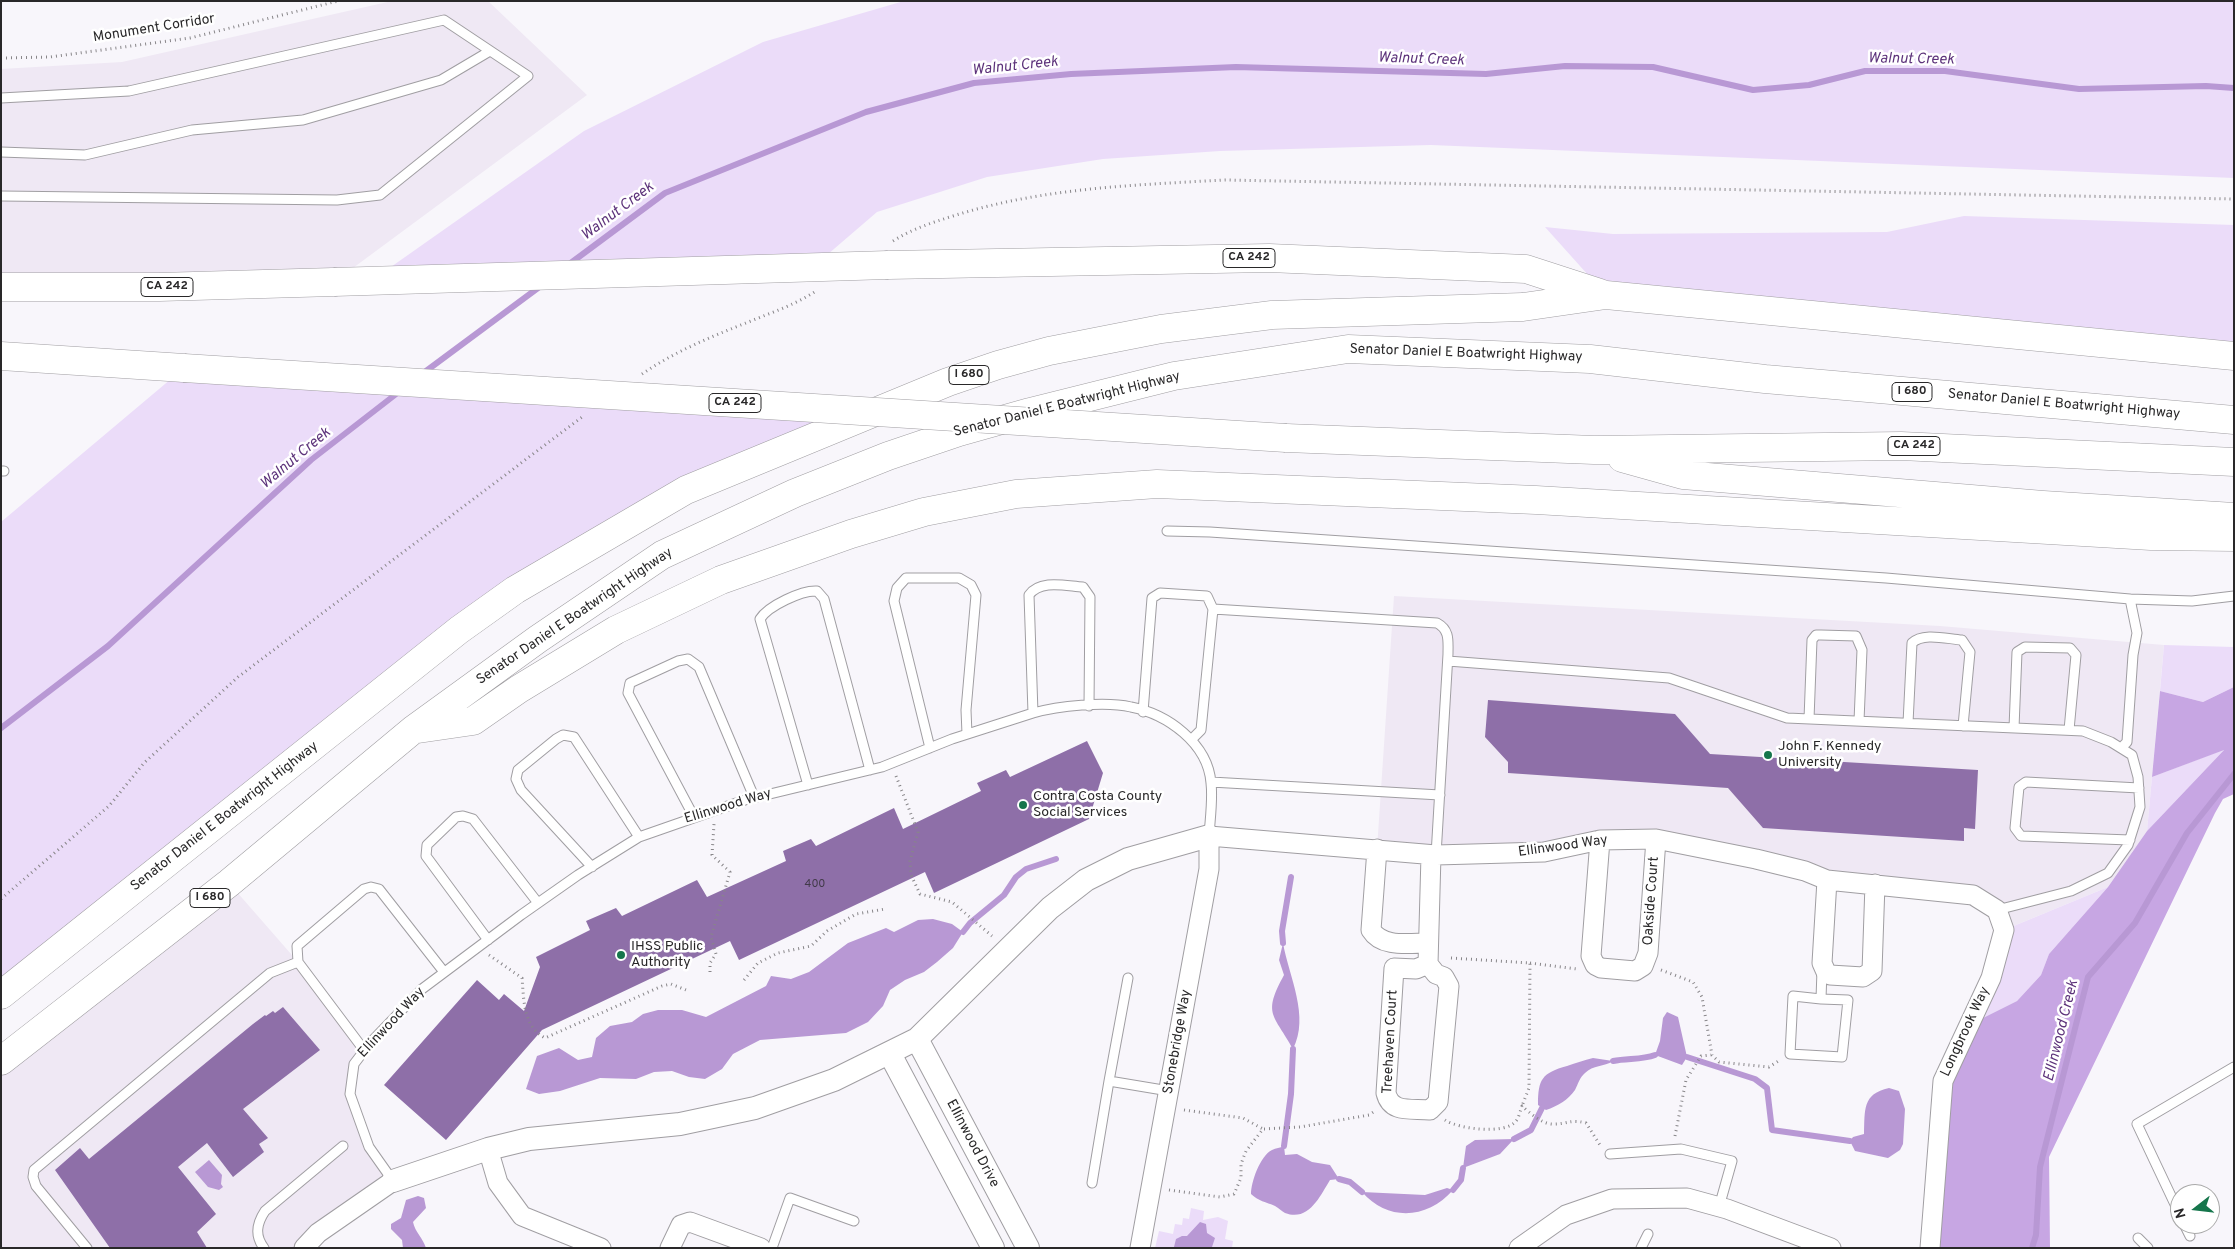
<!DOCTYPE html>
<html>
<head>
<meta charset="utf-8">
<style>
	body { margin:0 }
	#map { position:relative; width:2235px; height:1249px; overflow:hidden; background:#f8f6fb; font-family:Overpass,sans-serif }
	canvas { display:block }
	.frame { position:absolute; inset:0; border:2px solid #292829; pointer-events:none }
	.north { position:absolute; left:2170px; top:1184px; width:50px; height:50px; box-sizing:border-box; background:#fff; border:1px solid #a9a9a9; border-radius:50%; rotate:254deg; font-size:14px; font-weight:700; line-height:20px; text-align:center; color:#292829 }
	.north::after { content:''; display:block; margin:auto; width:18px; height:22px; background:#16764c; clip-path:polygon(50% 0,100% 100%,50% 72%,0 100%) }
</style>
</head>
<body>
<div id="map">
<canvas width="2235" height="1249"></canvas>
<div class="frame"></div>
<div class="north">N</div>
</div>
<script>
const ctx = document.querySelector('canvas').getContext('2d');
ctx.lineJoin = 'round';
function fill(path, color) { ctx.fillStyle = color; ctx.fill(path, 'evenodd'); }
function trace(path, color, width, dash) { ctx.strokeStyle = color; ctx.lineWidth = width; ctx.lineCap = dash ? 'butt' : 'round'; ctx.setLineDash(dash || []); ctx.stroke(path); }
function drawText(font, color, halo, rows, align = 'center') {
  ctx.font = font + ' Overpass,sans-serif'; ctx.lineWidth = 5; ctx.setLineDash([]); ctx.textBaseline = 'middle'; ctx.strokeStyle = halo; ctx.fillStyle = color; for (const [text, x, y, turn = 0] of rows) {
    ctx.save(); ctx.translate(x, y); ctx.rotate((+turn || 0) * Math.PI / 180); ctx.textAlign = isNaN(turn) ? turn : align; if (halo) ctx.strokeText(text, 0, 0); ctx.fillText(text, 0, 0); ctx.restore();
  }
}
const built = new Path2D(`
	M392 1H488L587 95 334 282 1 287V69L122 62Z
	M1394 596 1940 626 2164 645 2147 831 2108 887 2004 930 1973 895 1827 880 1656 839 1544 852 1377 849Z
	M229 883 298 962 364 1050 354 1064 350 1094 369 1147 393 1181 304 1248H1V1061Z`);
const green = new Path2D(`
	M904 1H2234V178L1431 145 1220 151 1103 159 987 177 877 212 813 267 371 281 584 131 763 42Z
	M1964 216 2234 225V356L1606 295 1545 227 1613 234 1887 232Z
	M184 368 864 411 515 590 1 995V522Z
	M2164 645 2234 647V687L2203 702 2160 691Z
	M2225 749 2147 831 2152 777Z
	M2108 887 2049 954 2041 975 2017 1001 1967 1026 2004 930Z
	M1191 1208 1204 1211 1203 1220 1218 1217 1228 1221 1225 1239 1233 1241 1232 1248H1155L1159 1231 1173 1234 1175 1224 1182 1225 1183 1218 1189 1219Z`);
const forest = new Path2D(`
	M2234 687V794L2223 799 2215 813 2049 1157 2050 1248H1930L1943 1081 1967 1026 2017 1001 2041 975 2049 954 2108 887 2147 831 2224 750 2152 777 2160 691 2203 702Z`);
const water = new Path2D(`
	M933 919 952 924 963 932 953 948 937 962 924 972 905 980 890 990 883 1006 868 1022 846 1033 760 1040 733 1054 722 1069 705 1079 689 1077 672 1071 654 1072 636 1079 600 1078 560 1091 539 1094 526 1089 537 1056 559 1048 578 1060 592 1057 596 1038 610 1026 632 1022 643 1014 658 1010H682L706 1017 766 986 771 976 791 979 809 972 848 943 886 928 894 932 918 920Z
	M1283 943C1289 977 1310 1016 1293 1049 1274 1014 1262 1015 1284 975L1279 960Z
	M1667 1012 1678 1017 1687 1057 1682 1065 1655 1055 1660 1041 1663 1018Z
	M1593 1058 1613 1061C1604 1067 1593 1065 1585 1073 1580 1077 1578 1084 1575 1090 1568 1100 1558 1106 1546 1110L1538 1105C1538 1079 1542 1073 1567 1066 1576 1063 1584 1060 1593 1058Z
	M1889 1088 1899 1091 1905 1109 1903 1144 1900 1150 1888 1158 1855 1151 1850 1141 1853 1137 1864 1134C1865 1110 1862 1094 1889 1088Z
	M1514 1139 1500 1154 1463 1168 1466 1146 1475 1140Z
	M1284 1146 1285 1155 1297 1154 1312 1162 1330 1165 1339 1179 1330 1180C1320 1196 1309 1222 1285 1213 1281 1211 1279 1208 1275 1206 1266 1202 1258 1201 1251 1194 1251 1182 1260 1156 1272 1150 1276 1148 1280 1148 1284 1146Z
	M209 1160 222 1175 221 1184 223 1187 219 1190 208 1187 195 1172Z
	M1447 1188 1453 1190C1428 1219 1388 1222 1362 1192L1425 1195Z
	M418 1196 424 1198 426 1208 413 1222C415 1232 423 1238 426 1248H403L402 1240 391 1229V1224L401 1218 406 1200Z
	M1200 1222 1206 1224 1207 1233 1215 1238 1212 1247H1174L1176 1239 1182 1236H1187Z`);
const stream = new Path2D(`
	M568 265 665 193 866 112 974 83 1071 74 1236 67 1486 74 1565 66 1653 67 1753 90 1809 85 1865 71H1945L2079 89 2206 86 2234 88
	M422 374 542 285
	M1 728 108 646 311 460 400 391
	M963 932 970 923 1004 895 1016 877 1026 869 1056 859
	M1283 943 1282 931 1291 877
	M1687 1057 1755 1079 1767 1088 1772 1130 1850 1141
	M1613 1061C1628 1058 1642 1060 1655 1055
	M1514 1139 1531 1130 1542 1108
	M1284 1146 1291 1094 1293 1049
	M1339 1179 1350 1182 1362 1192
	M1453 1190 1461 1180 1463 1168
	M2032 1248 2036 1235 2040 1167 2088 977 2135 923 2187 833 2234 774`);
const building = new Path2D(`
	M1488 700 1675 714 1710 754 1978 770 1975 829 1964 828V841L1763 828 1728 788 1508 773V762L1485 737Z
	M1087 741 1103 773 1089 819 934 893 925 872 739 960 730 941 542 1030 446 1140 384 1085 477 980 499 1000 504 994 524 1011 540 967 536 957 590 930 586 921 616 908 622 916 697 880 707 897 786 861 783 851 811 839 816 846 894 808 903 829 981 791 977 783 1006 770 1010 777Z
	M283 1007 320 1050 243 1109 268 1138 259 1144 264 1152 233 1177 207 1143 178 1167 216 1214 197 1232 207 1248H110L55 1170 80 1148 89 1159 253 1024 265 1015 266 1016 273 1011 275 1013Z`);
const path = new Path2D(`
	M1 58 50 57 190 38 338 1
	M893 241C912 229 931 223 953 216 1041 188 1133 185 1225 180L2234 199
	M642 374C674 352 710 337 746 323 770 313 795 305 816 291
	M896 776 918 832 910 861 911 875 920 894 952 902 992 936
	M1 899 109 806 144 763 238 677 582 417
	M489 955 522 978C524 1001 523 1026 545 1038L662 986 671 984 686 990
	M1451 958 1530 963 1529 1088 1522 1106
	M1530 963 1577 969
	M1661 970 1693 982 1702 997 1712 1055 1719 1062 1769 1067 1780 1060
	M710 972V963L716 954 711 937 730 872 712 855 714 824
	M744 980 758 963 778 953 811 946 827 931 856 914 885 909
	M1184 1110 1243 1118 1263 1129
	M1445 1120C1458 1129 1506 1135 1516 1121 1519 1118 1520 1111 1522 1106 1530 1113 1543 1125 1554 1124 1568 1124 1570 1119 1586 1123L1600 1145
	M1675 1136 1686 1080 1701 1056 1711 1055
	M1169 1190 1220 1197 1234 1194 1241 1178V1164L1246 1151 1263 1129 1300 1127 1369 1115 1375 1111`);
const service = new Path2D(`
	M1 98 129 91 444 20 528 76 380 195 337 200 1 196
	M1 152 85 155 192 130 303 120 441 80 490 51
	M1 471H4
	M1167 531 1210 532 1886 578 2130 599 2137 633 2133 655 2127 742 2121 748
	M2130 599 2192 601 2234 596
	M1213 609 1437 623C1450 630 1448 641 1448 654L1436 855
	M1448 661 1669 678 1787 718 2083 731 2111 742 2132 755 2138 777 2140 807 2128 845 2108 873 2071 891 1997 910
	M1143 712 1152 598 1160 593 1207 596 1213 609 1201 730 1192 739
	M1033 713 1029 595C1040 579 1066 586 1083 587L1090 597 1089 706
	M1809 719 1812 640 1816 635H1821L1856 636 1862 650 1859 721
	M1908 723 1912 643C1923 632 1947 639 1962 640L1970 652 1963 726
	M2014 728 2017 652 2025 647 2070 648 2076 655 2069 730
	M930 748 894 601 897 588 906 578H959L971 585 976 595 966 710 967 734
	M1211 782 1440 795
	M808 785 760 619C768 606 802 590 817 591L824 599 870 770
	M694 817 628 693 630 683 678 661 688 659 699 667 754 797
	M2130 840 2021 836 2015 828 2019 787 2026 782 2139 788
	M592 867 521 790 516 779 518 770 556 739 563 735 574 737 639 837
	M488 940 426 856 427 845 456 817 463 816 473 819 538 903
	M1128 978 1109 1081 1169 1091
	M1821 999 1848 1000 1842 1057 1790 1054 1793 996 1821 999 1822 970
	M364 1050 298 962 297 946 364 889 371 887 379 889 444 972
	M1610 1154 1681 1149 1732 1161 1719 1207
	M393 1181 369 1147 350 1094 354 1064 370 1043 422 989 521 915 578 875 639 837 745 800 882 767 952 739 1033 713C1058 706 1105 701 1131 707 1167 714 1208 743 1211 783 1213 800 1210 819 1209 836
	M1092 1183 1109 1081
	M2180 1215 2137 1124 2234 1067
	M2184 1224 2190 1236
	M2138 1238 2148 1248
	M87 1248 36 1186 33 1177 34 1170 270 973 298 962
	M264 1248C254 1235 257 1223 265 1211L343 1146
	M772 1248 790 1198 854 1221
	M1641 1248 1648 1234`);
const minor = new Path2D(`
	M1600 840 1591 956 1595 965 1601 968 1635 971 1643 966 1648 953 1656 839
	M1377 849 1371 930C1382 948 1409 943 1428 943
	M1827 880 1822 963 1826 972 1830 975 1863 977 1872 971 1875 884
	M1428 964 1416 969 1394 968 1386 1093C1391 1114 1412 1108 1430 1110L1438 1102 1449 986 1444 977 1436 974 1428 964 1431 855
	M488 1149 498 1183 522 1216 601 1248
	M304 1248 318 1233 393 1181
	M670 1248 681 1225 690 1222 761 1248
	M1140 1248 1209 869V836L1436 855 1544 852 1600 840 1656 839 1756 859 1805 871 1827 880 1973 895 1997 910 2004 930 1991 978 1943 1081 1930 1248
	M1519 1248 1566 1215 1612 1199 1687 1198 1727 1209 1831 1248`);
const tertiary = new Path2D(`
	M917 1039 1028 1248
	M890 1054 993 1248
	M393 1181 488 1149 529 1139 680 1124 755 1108 834 1080 917 1039 1050 908 1086 880 1128 859 1209 836`);
const motorway = new Path2D(`
	M888 265 1269 258 1526 269 1600 293
	M1 287H159L334 282
	M1 356 184 368
	M1286 438 1594 450 1901 446 2234 462
	M1622 458 1683 475 2043 505 2234 517
	M418 729 473 721 519 689 616 630 721 580 851 534 924 512 1016 494 1157 484 1536 500 2151 536 2234 537
	M1 995 459 630 515 590 686 490 948 382 998 365 1049 351 1161 329 1272 315 1523 307 1606 295 2234 356
	M1 1061 229 883 414 729 538 639 662 555 795 493 888 456 959 432 1030 412 1174 376 1348 349 1590 359 1765 379 2234 420`);
const motorwayBridge = new Path2D(`
	M334 282 888 265
	M184 368 1286 438`);
const markers = [
	[1768,755,5,"#16764c"],
	[1023,805,5,"#16764c"],
	[621,955,5,"#16764c"]
];
const numberNames = [
	["400",815,885]
];
const shields = [
	[1249,258,52],
	[167,287,52],
	[969,375,40],
	[1912,392,40],
	[735,403,52],
	[1914,446,52],
	[210,898,40]
];
const shieldNames = [
	["CA 242",1249,258],
	["CA 242",167,287],
	["I 680",969,375],
	["I 680",1912,392],
	["CA 242",735,403],
	["CA 242",1914,446],
	["I 680",210,898]
];
const streetNames = [
	["Monument Corridor",154,29,-9],
	["Senator Daniel E Boatwright Highway",1466,354,2],
	["Senator Daniel E Boatwright Highway",1067,405,-14],
	["Senator Daniel E Boatwright Highway",2064,405,5],
	["Senator Daniel E Boatwright Highway",575,617,-34],
	["Ellinwood Way",728,807,-17],
	["Senator Daniel E Boatwright Highway",225,817,-38],
	["Ellinwood Way",1563,847,-8],
	["Oakside Court",1652,901,-86],
	["Ellinwood Way",392,1023,-47],
	["Longbrook Way",1966,1032,-65],
	["Stonebridge Way",1178,1042,-80],
	["Treehaven Court",1391,1042,-87],
	["Ellinwood Drive",972,1144,62]
];
const poiNames = [
	["John F. Kennedy",1778,747],
	["University",1778,763],
	["Contra Costa County",1033,797],
	["Social Services",1033,813],
	["IHSS Public",631,947],
	["Authority",631,963]
];
const waterNames = [
	["Walnut Creek",1421,60,2],
	["Walnut Creek",1911,60,1],
	["Walnut Creek",1015,67,-6],
	["Walnut Creek",618,212,-37],
	["Walnut Creek",296,459,-40],
	["Ellinwood Creek",2062,1031,-76]
];
fill(built, '#efe8f4');
fill(green, '#ebdcf9');
fill(forest, '#c7a6e3');
fill(water, '#b898d4');
trace(stream, '#b898d4', 6);
fill(building, '#8e6fa8');
trace(service, '#a09ea2', 11);
trace(minor, '#a09ea2', 21);
trace(tertiary, '#a09ea2', 24);
trace(motorway, '#a09ea2', 29);
trace(path, '#888689', 3, [1, 4]);
trace(service, '#fff', 9);
trace(minor, '#fff', 19);
trace(tertiary, '#fff', 22);
trace(motorway, '#fff', 28);
trace(motorwayBridge, '#a09ea2', 29, []);
trace(motorwayBridge, '#fff', 28);
for (const [x, y, r, color] of markers) { const dot = new Path2D(); dot.arc(x, y, r, 0, 2 * Math.PI); ctx.fillStyle = color; ctx.fill(dot); trace(dot, '#fff', 2); }
drawText('11px', '#423a49', null, numberNames);
for (const [x, y, w] of shields) { const box = new Path2D(); box.roundRect(x - w / 2, y - 9.5, w, 19, 4); ctx.fillStyle = '#fff'; ctx.fill(box); trace(box, '#292829', 1); }
drawText('bold 12px', '#292829', null, shieldNames);
drawText('14px', '#292829', '#fff', streetNames);
drawText('14px', '#292829', '#fff', poiNames, 'left');
drawText('italic 15px', '#5d337b', '#fff', waterNames);
</script>
</body>
</html>
